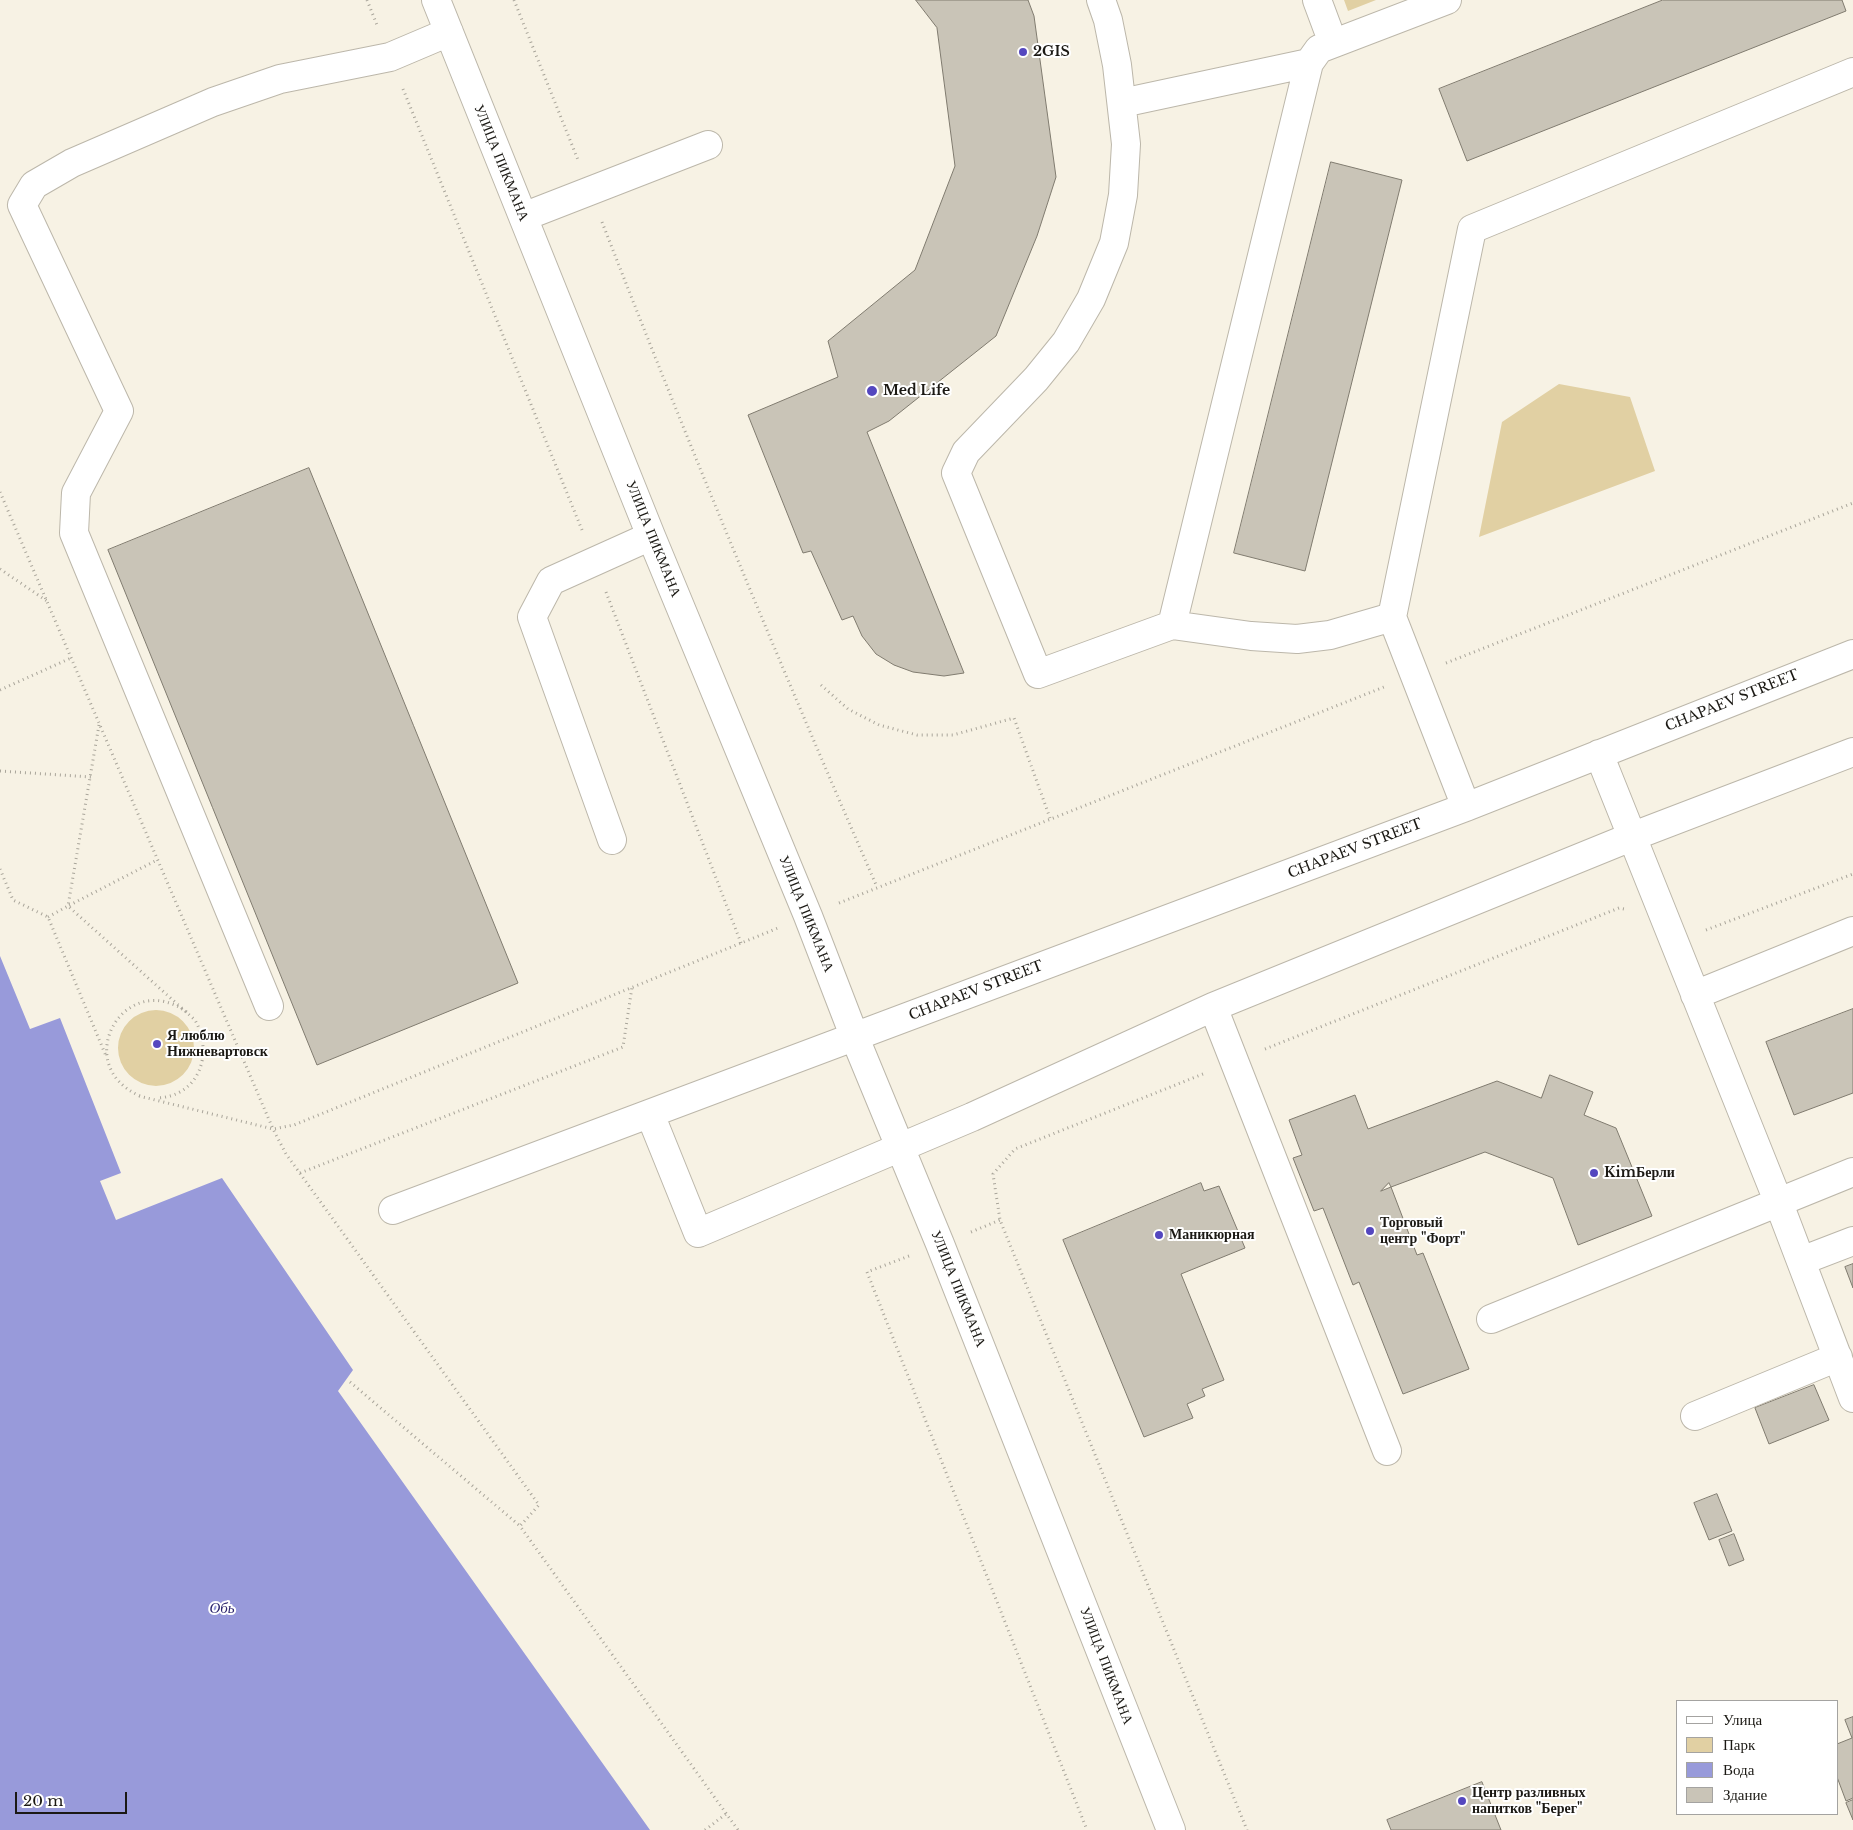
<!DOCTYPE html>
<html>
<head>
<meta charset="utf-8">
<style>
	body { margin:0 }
	#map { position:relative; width:1853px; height:1830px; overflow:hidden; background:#f7f2e4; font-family:"Libre Baskerville",serif }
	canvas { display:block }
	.legend { position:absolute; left:1676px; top:1700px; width:162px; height:115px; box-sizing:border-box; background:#fff; border:1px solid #a4a3a1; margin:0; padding:6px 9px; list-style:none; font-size:15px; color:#1b1914 }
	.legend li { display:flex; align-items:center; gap:10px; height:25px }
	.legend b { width:25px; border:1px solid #a4a3a1 }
	.scale { position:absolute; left:15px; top:1792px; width:112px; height:22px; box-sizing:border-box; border:2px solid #1b1914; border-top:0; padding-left:6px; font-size:15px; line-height:18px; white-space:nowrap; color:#1b1914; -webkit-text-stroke:4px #fff; paint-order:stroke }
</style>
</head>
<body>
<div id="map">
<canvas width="1853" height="1830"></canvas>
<ul class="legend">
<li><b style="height:6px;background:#fff"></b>Улица</li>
<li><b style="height:14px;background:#e1d0a3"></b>Парк</li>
<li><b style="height:14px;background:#989ada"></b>Вода</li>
<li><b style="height:14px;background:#c9c4b7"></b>Здание</li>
</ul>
<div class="scale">20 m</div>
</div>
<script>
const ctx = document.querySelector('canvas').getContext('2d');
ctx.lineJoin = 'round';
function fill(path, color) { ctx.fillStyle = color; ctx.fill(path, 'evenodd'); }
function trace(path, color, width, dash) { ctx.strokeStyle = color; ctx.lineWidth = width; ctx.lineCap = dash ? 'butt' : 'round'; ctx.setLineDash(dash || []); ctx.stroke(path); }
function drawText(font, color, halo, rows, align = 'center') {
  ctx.font = font + ' "Libre Baskerville",serif'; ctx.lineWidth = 4; ctx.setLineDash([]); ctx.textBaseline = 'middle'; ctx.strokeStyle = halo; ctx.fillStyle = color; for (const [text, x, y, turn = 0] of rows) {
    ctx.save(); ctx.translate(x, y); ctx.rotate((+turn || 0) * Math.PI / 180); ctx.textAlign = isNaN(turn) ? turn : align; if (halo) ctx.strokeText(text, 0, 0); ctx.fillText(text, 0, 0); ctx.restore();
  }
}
const green = new Path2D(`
	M1344 0H1376L1348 11Z
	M1559 384 1630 397 1655 471 1479 537 1502 422Z
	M118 1048a38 38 0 1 1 76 0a38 38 0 1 1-76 0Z`);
const water = new Path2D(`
	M0 956 30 1029 60 1018 121 1173 100 1181 116 1220 222 1178 353 1370 338 1391 650 1830H0Z`);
const building = new Path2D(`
	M916 0H1028L1034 16 1056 177 1037 236 996 336 889 421 867 432 964 673 944 676 913 672 894 665 876 654 862 636 853 616 842 620 811 551 803 553 748 415 838 377 828 341 915 270 955 166 937 28Z
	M1663 0H1842L1846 11 1467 161 1439 89Z
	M1331 162 1402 180 1305 571 1234 553Z
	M309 468 518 983 317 1065 108 550Z
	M1853 1009V1093L1794 1115 1766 1042Z
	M1550 1075 1593 1092 1584 1115 1616 1128 1652 1216 1578 1245 1553 1178 1485 1152 1391 1187 1417 1255 1423 1253 1469 1369 1403 1394 1359 1282 1353 1285 1323 1208 1314 1211 1293 1158 1302 1155 1289 1120 1355 1095 1368 1129 1497 1081 1541 1098ZM1389 1183 1391 1187 1381 1191Z
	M1201 1183 1204 1191 1219 1186 1245 1248 1181 1274 1224 1380 1202 1389 1205 1396 1187 1404 1193 1418 1144 1437 1063 1240Z
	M1853 1264V1288L1845 1267Z
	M1814 1385 1829 1420 1769 1444 1755 1408Z
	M1717 1494 1732 1531 1709 1540 1694 1503Z
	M1734 1534 1744 1560 1729 1566 1719 1540Z
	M1853 1717V1798L1846 1801 1837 1777V1744L1852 1738 1845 1720Z
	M1482 1782 1501 1830H1391L1387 1820Z
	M1853 1800V1820L1846 1803Z`);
const path = new Path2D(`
	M367 0 377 25
	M514 0 578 160
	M403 89 582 530
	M602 222C689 446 781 667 877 887
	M0 492 273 1129 286 1154 539 1505 520 1526 738 1830
	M0 569 47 601
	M606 592 741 943
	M1446 663 1853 503
	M821 685 848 709 879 725 917 735H953L1014 718 1050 818
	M0 690 71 658
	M99 725 68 906 157 860
	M0 771 91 777
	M0 869 13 900 48 917 106 1056
	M839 903 1384 687
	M48 917 68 906 195 1020C214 1054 199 1097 156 1098
	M1706 930 1853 874
	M1265 1049 1619 908 1624 909
	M1203 1074 1015 1149 993 1174 1000 1220 1247 1830
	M139 1096 273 1129 294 1125 778 928
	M140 1096C68 1064 126 966 188 1013
	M300 1173 623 1047 632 987
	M971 1232 1000 1220
	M909 1256 867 1272 1087 1830
	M350 1382 520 1526
	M705 1830 726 1814`);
const minor = new Path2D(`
	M436 0 651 536 808 916 855 1038 940 1244 1171 1830
	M1101 0 1108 20 1117 65 1126 144 1123 195 1114 243 1091 299 1066 342 1036 379 966 452 956 473 1038 674 1172 625
	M1317 0 1333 43
	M1122 103 1309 63
	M523 217 708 145
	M1392 617 1330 635 1297 639 1251 636 1172 625 1309 63 1319 49 1447 0
	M1599 754 1778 1201 1853 1398
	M1466 807 1392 617 1472 229 1853 72
	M612 840 532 617 551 581 651 536
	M1695 995 1853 931
	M269 1006 74 533 76 493 119 411 22 205 34 185 72 163 213 102 280 79 390 57 449 32
	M1213 1007 1387 1451
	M650 1114 698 1233 972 1117 1213 1007 1631 837 1853 752
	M393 1210 1466 807 1853 654
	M1801 1261 1853 1241
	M1491 1319 1853 1172
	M1695 1416 1838 1357`);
const markers = [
	[1023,52,5,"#5447bf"],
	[872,391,6,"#5447bf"],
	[157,1044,5,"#5447bf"],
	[1594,1173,5,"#5447bf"],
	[1370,1231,5,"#5447bf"],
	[1159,1235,5,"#5447bf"],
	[1462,1801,5,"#5447bf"]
];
const poiNames = [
	["2GIS",1033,52],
	["Med Life",883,391],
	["Я люблю",167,1036],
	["Нижневартовск",167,1052],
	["KimБерли",1604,1173],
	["Торговый",1380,1223],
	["центр \"Форт\"",1380,1239],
	["Маникюрная",1169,1235],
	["Центр разливных",1472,1793],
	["напитков \"Берег\"",1472,1809]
];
const streetNames = [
	["УЛИЦА ПИКМАНА",501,163,68],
	["УЛИЦА ПИКМАНА",653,539,68],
	["CHAPAEV STREET",1732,701,-22],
	["CHAPAEV STREET",1355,849,-21],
	["УЛИЦА ПИКМАНА",806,914,68],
	["CHAPAEV STREET",976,991,-21],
	["УЛИЦА ПИКМАНА",958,1289,68],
	["УЛИЦА ПИКМАНА",1106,1666,69]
];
const waterNames = [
	["Обь",222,1609]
];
fill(green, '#e1d0a3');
fill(water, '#989ada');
fill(building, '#c9c4b7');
trace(building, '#807b6f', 1);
trace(minor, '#bcb7aa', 30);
trace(path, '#a9a59a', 3, [1, 4]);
trace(minor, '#fff', 28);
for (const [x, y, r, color] of markers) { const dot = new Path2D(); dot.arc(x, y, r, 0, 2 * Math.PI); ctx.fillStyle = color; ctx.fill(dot); trace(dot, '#fff', 2); }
drawText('bold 14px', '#1b1914', '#fff', poiNames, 'left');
drawText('14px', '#1b1914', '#fff', streetNames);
drawText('italic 15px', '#2c246d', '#fff', waterNames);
</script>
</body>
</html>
